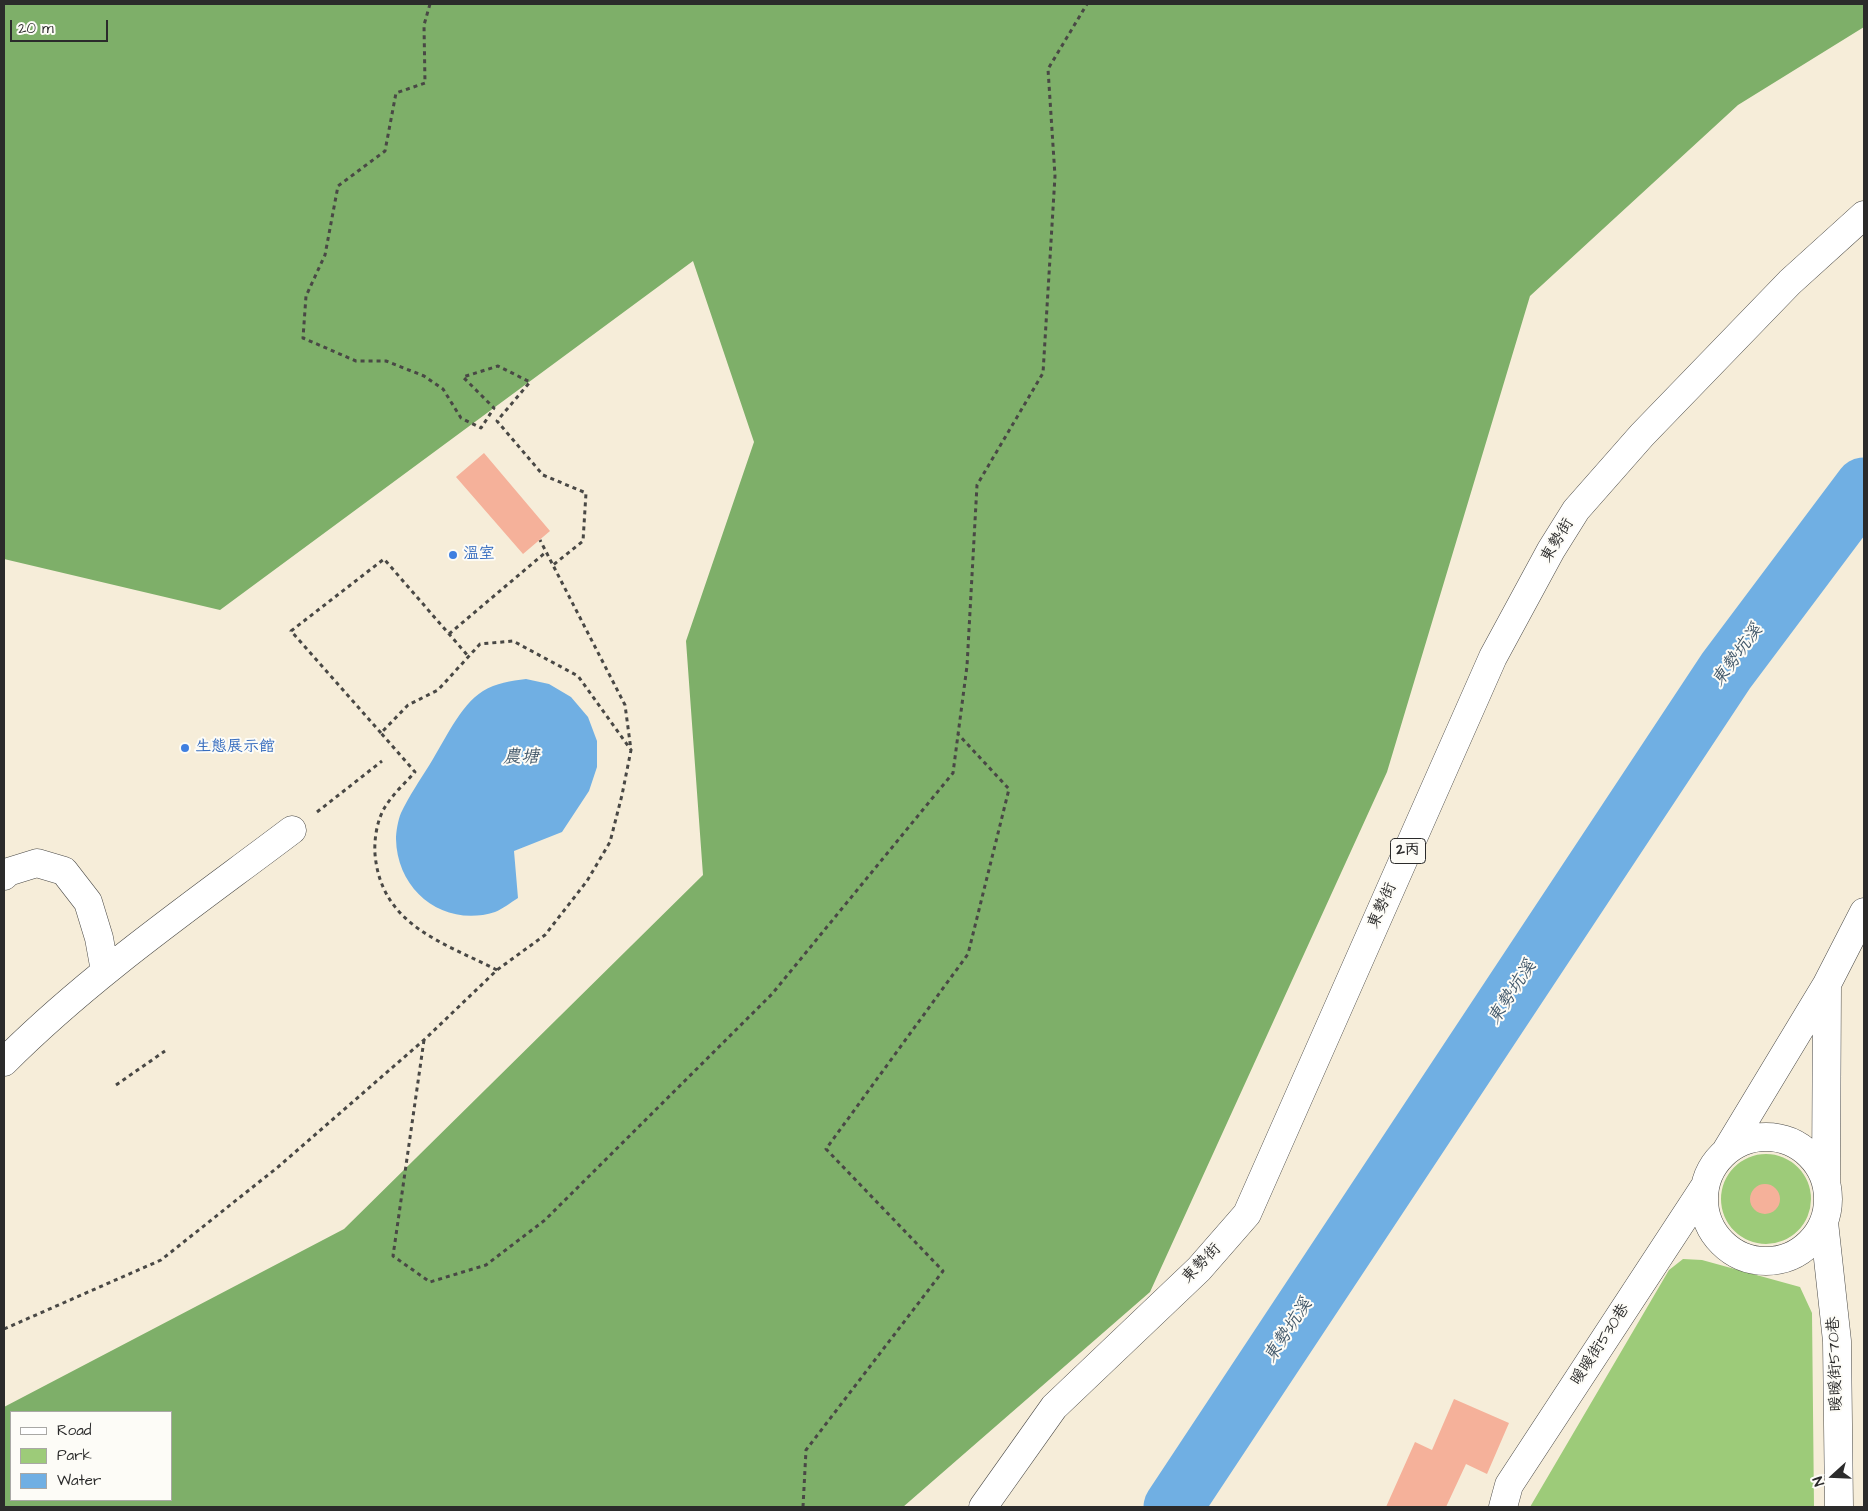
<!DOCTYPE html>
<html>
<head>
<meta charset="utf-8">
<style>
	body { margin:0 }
	#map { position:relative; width:1868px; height:1511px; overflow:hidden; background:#f6edd9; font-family:"Architects Daughter",sans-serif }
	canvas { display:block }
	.frame { position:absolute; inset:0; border:5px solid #2b2b2b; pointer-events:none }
	.legend { position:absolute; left:10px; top:1411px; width:162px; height:90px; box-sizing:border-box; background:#fdfcf7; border:1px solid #a9a8a5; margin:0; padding:6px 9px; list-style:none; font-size:15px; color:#2b2b2b }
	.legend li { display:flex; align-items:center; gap:10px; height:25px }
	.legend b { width:25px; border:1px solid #a9a8a5 }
	.north { position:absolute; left:1808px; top:1451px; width:50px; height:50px; -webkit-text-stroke:4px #fdfcf7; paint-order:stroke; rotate:250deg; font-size:14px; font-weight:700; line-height:20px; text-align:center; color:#2b2b2b }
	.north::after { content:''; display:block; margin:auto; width:18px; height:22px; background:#2b2b2b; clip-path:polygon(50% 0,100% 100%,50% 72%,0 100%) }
	.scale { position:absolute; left:10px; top:20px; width:98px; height:22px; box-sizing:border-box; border:2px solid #2b2b2b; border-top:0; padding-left:6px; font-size:15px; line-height:18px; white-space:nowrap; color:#2b2b2b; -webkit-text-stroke:4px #fdfcf7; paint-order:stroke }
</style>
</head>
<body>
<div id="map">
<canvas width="1868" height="1511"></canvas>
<div class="frame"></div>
<ul class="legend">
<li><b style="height:6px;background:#fff"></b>Road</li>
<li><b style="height:14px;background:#9dcb79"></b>Park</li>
<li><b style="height:14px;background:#70afe3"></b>Water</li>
</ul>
<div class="north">N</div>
<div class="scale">20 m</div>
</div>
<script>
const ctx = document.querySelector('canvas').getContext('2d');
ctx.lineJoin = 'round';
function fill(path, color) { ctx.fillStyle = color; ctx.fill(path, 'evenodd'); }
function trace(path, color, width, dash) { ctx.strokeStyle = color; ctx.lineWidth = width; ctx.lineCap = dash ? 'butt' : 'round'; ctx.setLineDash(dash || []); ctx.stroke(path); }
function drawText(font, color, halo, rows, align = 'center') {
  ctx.font = font + ' "Architects Daughter","LXGW WenKai TC",sans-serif'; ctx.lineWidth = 4; ctx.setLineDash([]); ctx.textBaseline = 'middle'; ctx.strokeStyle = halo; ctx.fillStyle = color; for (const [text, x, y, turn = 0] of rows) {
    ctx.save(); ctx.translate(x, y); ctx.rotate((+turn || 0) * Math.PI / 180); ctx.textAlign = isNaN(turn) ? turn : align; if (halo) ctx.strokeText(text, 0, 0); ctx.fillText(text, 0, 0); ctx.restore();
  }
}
const green = new Path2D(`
	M1721 1199a45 45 0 1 1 90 0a45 45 0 1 1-90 0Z
	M1683 1259 1702 1260 1800 1287 1812 1313 1814 1507H1530L1669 1270Z`);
const forest = new Path2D(`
	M4 4H1864V27L1738 105 1530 296 1387 772 1150 1292 903 1507H4V1407L344 1229 703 875 686 641 754 442 693 261 220 610 4 559ZM11 1412H171V1500H11Z`);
const water = new Path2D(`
	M526 679 549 684 571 697 588 717 597 741V767L589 791 562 832 514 851 518 898C511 902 503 909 495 912 445 928 397 892 396 839 396 832 398 820 401 813 409 796 420 780 430 764 444 742 460 705 483 691 496 683 511 681 526 679Z`);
const river = new Path2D(`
	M1173 1507 1726 671 1864 487`);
const building = new Path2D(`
	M484 453 550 531 523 554 456 477Z
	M1750 1199a15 15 0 1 1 30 0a15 15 0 1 1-30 0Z
	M1454 1399 1509 1423 1487 1474 1466 1464 1446 1507H1386L1415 1442 1432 1450Z`);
const path = new Path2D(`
	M430 4 424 25 425 83 396 93 385 151 338 186 325 255 306 296 303 338 356 361H386L424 376 443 389 461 418 481 428 494 408 463 377 498 366 530 382 497 421 543 475 586 493 583 541 553 565
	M449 634 546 552
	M381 733 291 631 384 559 469 657
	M317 812 382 761
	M497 970C442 942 381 925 375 854 374 839 377 820 385 807 393 794 405 783 415 772L381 733 408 705 438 690 480 644 513 641 578 676 631 750
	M424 1040 393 1256 430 1282 486 1265 545 1220 772 994 953 773 967 666 977 485 1043 373 1055 176 1048 69 1087 4
	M116 1085 165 1051
	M4 1329 161 1260 278 1167 424 1040 497 970 545 935 587 881 610 842 622 795 631 750 625 705 540 540
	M803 1507 806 1450 943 1271 826 1149 968 954 1009 789 958 734`);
const minor = new Path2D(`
	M4 876 8 872 37 863 64 871 88 902 99 938 105 971
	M4 1062C91 975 194 904 292 830
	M1704 1199a62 62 0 1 1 124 0a62 62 0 1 1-124 0Z
	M1726 1151 1827 984 1864 912
	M1826 1181 1827 985
	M1824 1222 1837 1341 1839 1507
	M1503 1507 1509 1485 1705 1186`);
const major = new Path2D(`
	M983 1507 1054 1407 1199 1269 1247 1214 1493 657 1551 550 1576 510 1642 435 1790 282 1864 215`);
const markers = [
	[453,555,5,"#3f7fe0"],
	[185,748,5,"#3f7fe0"]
];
const shields = [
	[1408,851,35]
];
const shieldNames = [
	["2丙",1408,851]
];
const streetNames = [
	["東勢街",1558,541,-59],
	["東勢街",1383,906,-66],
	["東勢街",1202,1264,-46],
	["暖暖街530巷",1601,1345,-57],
	["暖暖街570巷",1836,1364,-92]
];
const shopNames = [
	["溫室",463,555],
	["生態展示館",195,748]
];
const waterNames = [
	["東勢坑溪",1738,656,-54],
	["農塘",521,758],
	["東勢坑溪",1513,993,-57],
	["東勢坑溪",1289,1331,-57]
];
fill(green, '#9dcb79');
fill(forest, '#7eaf69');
fill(water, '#70afe3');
trace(river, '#70afe3', 59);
fill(building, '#f5b19a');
trace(minor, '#494845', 29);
trace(major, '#494845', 29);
trace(path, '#494845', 3, [4, 4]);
trace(minor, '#fff', 28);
trace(major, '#fff', 28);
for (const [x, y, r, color] of markers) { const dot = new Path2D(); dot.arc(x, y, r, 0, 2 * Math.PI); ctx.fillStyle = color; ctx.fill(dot); trace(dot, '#fdfcf7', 2); }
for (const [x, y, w] of shields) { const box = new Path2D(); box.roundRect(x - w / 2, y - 12.5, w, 25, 4); ctx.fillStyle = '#fdfcf7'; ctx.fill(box); trace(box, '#2b2b2b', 1); }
drawText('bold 15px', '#2b2b2b', null, shieldNames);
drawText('16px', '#2b2b2b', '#fdfcf7', streetNames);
drawText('16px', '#366cbe', '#fdfcf7', shopNames, 'left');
drawText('italic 18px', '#43596b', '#fdfcf7', waterNames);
</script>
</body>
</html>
